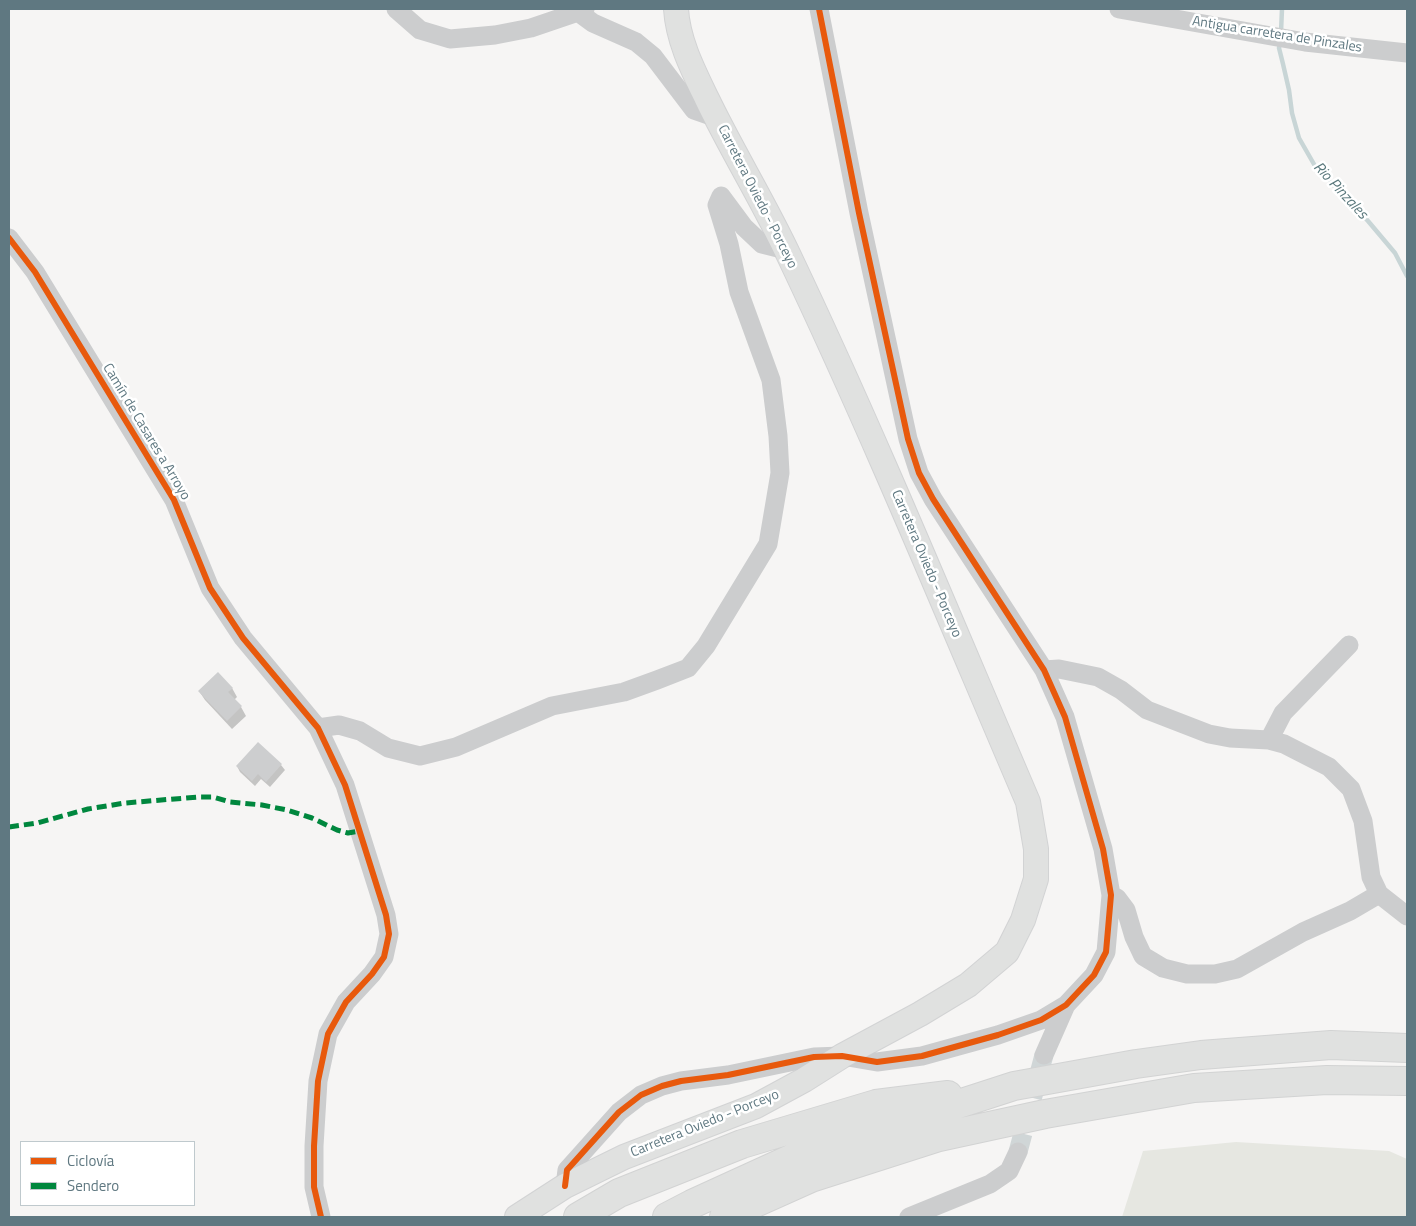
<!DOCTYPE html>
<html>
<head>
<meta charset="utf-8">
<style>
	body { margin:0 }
	#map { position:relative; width:1416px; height:1226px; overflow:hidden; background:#f6f5f4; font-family:"Titillium Web",sans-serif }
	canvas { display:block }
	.frame { position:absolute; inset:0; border:10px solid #5f7881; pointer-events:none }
	.legend { position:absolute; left:20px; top:1141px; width:175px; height:65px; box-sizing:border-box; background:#fff; border:1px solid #bfc9cd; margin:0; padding:6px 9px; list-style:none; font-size:15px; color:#5f7881 }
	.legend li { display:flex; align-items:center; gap:10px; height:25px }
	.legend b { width:25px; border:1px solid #bfc9cd }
</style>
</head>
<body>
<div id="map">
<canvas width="1416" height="1226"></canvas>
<div class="frame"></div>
<ul class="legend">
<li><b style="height:6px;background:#e8590c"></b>Ciclovía</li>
<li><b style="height:6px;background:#00873e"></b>Sendero</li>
</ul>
</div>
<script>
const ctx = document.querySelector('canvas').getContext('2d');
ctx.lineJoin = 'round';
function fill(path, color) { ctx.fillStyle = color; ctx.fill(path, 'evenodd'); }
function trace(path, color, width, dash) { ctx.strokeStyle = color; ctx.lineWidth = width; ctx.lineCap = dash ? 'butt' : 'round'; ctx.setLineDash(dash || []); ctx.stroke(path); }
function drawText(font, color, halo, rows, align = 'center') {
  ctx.font = font + ' "Titillium Web",sans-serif'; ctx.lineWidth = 5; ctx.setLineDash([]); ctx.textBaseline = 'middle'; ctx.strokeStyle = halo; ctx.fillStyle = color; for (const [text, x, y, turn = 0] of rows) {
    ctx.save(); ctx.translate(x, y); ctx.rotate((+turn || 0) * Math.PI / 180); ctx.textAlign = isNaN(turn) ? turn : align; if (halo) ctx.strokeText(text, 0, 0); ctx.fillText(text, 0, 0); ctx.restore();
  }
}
const green = new Path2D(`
	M1236 1142 1389 1151 1407 1159V1217H1122L1143 1151Z`);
const shadow = new Path2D(`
	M232 688 237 697 234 700 241 707 246 716 232 729 205 700 199 691Z
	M258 744 281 765 285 770 270 787 261 779 255 786 240 772 237 766Z`);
const stream = new Path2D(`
	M1281 32 1282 9
	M1280 43 1279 48 1283 64 1289 90 1292 113 1299 138 1315 166 1368 221 1395 253 1407 276`);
const building = new Path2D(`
	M218 672 233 688 228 692 242 706 227 721 198 691Z
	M258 742 282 764 266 782 258 774 252 781 236 766Z`);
const minorTunnel = new Path2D(`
	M1018 1152 1044 1055`);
const minor = new Path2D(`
	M396 9 420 30 450 39 495 35 531 28 578 12
	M585 9 578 12 593 23 636 42 653 56 694 110 717 118
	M1119 9 1305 42 1407 53
	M9 238 35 272 174 500 210 588 243 638 318 728 345 785 386 915 389 934 384 957 372 974 346 1002 328 1034 318 1081 314 1146V1187L321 1217
	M1044 670 1059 669 1098 677 1121 690 1147 710 1209 734 1230 738 1269 740 1284 744 1329 767 1351 789 1363 821 1371 877 1379 894 1407 916
	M318 728 339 725 360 731 388 748 420 756 456 747 552 706 624 692 657 680 688 668 706 646 768 544 780 473 778 436 771 380 739 292 729 244 717 205 721 196 744 227 762 244 786 250
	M1269 740 1283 713 1349 645
	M1111 895 1117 898 1126 910 1134 937 1143 956 1163 968 1187 974H1215L1237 969 1303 932 1350 911 1379 894
	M1044 1055 1066 1005
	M565 1186 567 1170 619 1112 641 1095 662 1086 681 1081 728 1075 814 1057 842 1056 877 1062 922 1056 998 1035 1041 1020 1066 1005 1094 975 1106 952 1111 895 1103 849 1065 717 1044 670 933 499 919 473 908 439 859 213 819 9
	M909 1217 990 1184 1009 1171 1018 1152`);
const major = new Path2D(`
	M517 1217 565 1186 624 1157 756 1106 804 1080 842 1056 920 1014 968 985 1007 952 1023 920 1036 879V849L1028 802C950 620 875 437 790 258 765 204 733 153 707 99 693 70 678 41 676 9`);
const highway = new Path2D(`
	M578 1217 619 1193 742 1144 876 1104 948 1095
	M667 1217 692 1204 795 1157 1014 1086 1136 1064 1201 1055 1331 1045 1407 1048
	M724 1217 811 1178 939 1137 1045 1114 1194 1088 1327 1080 1407 1081`);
const quiet = new Path2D(`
	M9 827 37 823 88 809 125 803 198 797H213L230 802 262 805 287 810 312 818 337 830 348 833 359 831`);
const cycleway = new Path2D(`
	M9 238 35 272 174 500 210 588 243 638 318 728 345 785 386 915 389 934 384 957 372 974 346 1002 328 1034 318 1081 314 1146V1187L321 1217
	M565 1186 567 1170 619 1112 641 1095 662 1086 681 1081 728 1075 814 1057 842 1056 877 1062 922 1056 998 1035 1041 1020 1066 1005 1094 975 1106 952 1111 895 1103 849 1065 717 1044 670 933 499 919 473 908 439 859 213 819 9`);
const streetNames = [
	["Antigua carretera de Pinzales",1277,35,9],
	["Carretera Oviedo - Porceyo",757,197,63],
	["Camín de Casares a Arroyo",146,432,59],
	["Carretera Oviedo - Porceyo",926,564,67],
	["Carretera Oviedo - Porceyo",705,1124,-22]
];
const waterNames = [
	["Rio Pinzales",1340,191,47]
];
fill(green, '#e6e7e1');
fill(shadow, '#0003');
trace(stream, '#c8d5d6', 4.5);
fill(building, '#cdcecf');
trace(minorTunnel, '#d0d6d7', 19, [19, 9]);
trace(major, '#d2d3d4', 26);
trace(highway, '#d2d3d3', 30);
trace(minor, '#cccdce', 19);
trace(major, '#e0e1e0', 24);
trace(highway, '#e0e1e0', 28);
trace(quiet, '#00873e', 5, [10, 5]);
trace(cycleway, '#e8590c', 6);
drawText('14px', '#5f7881', '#fff', streetNames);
drawText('italic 15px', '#5a787c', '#fff', waterNames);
</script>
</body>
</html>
